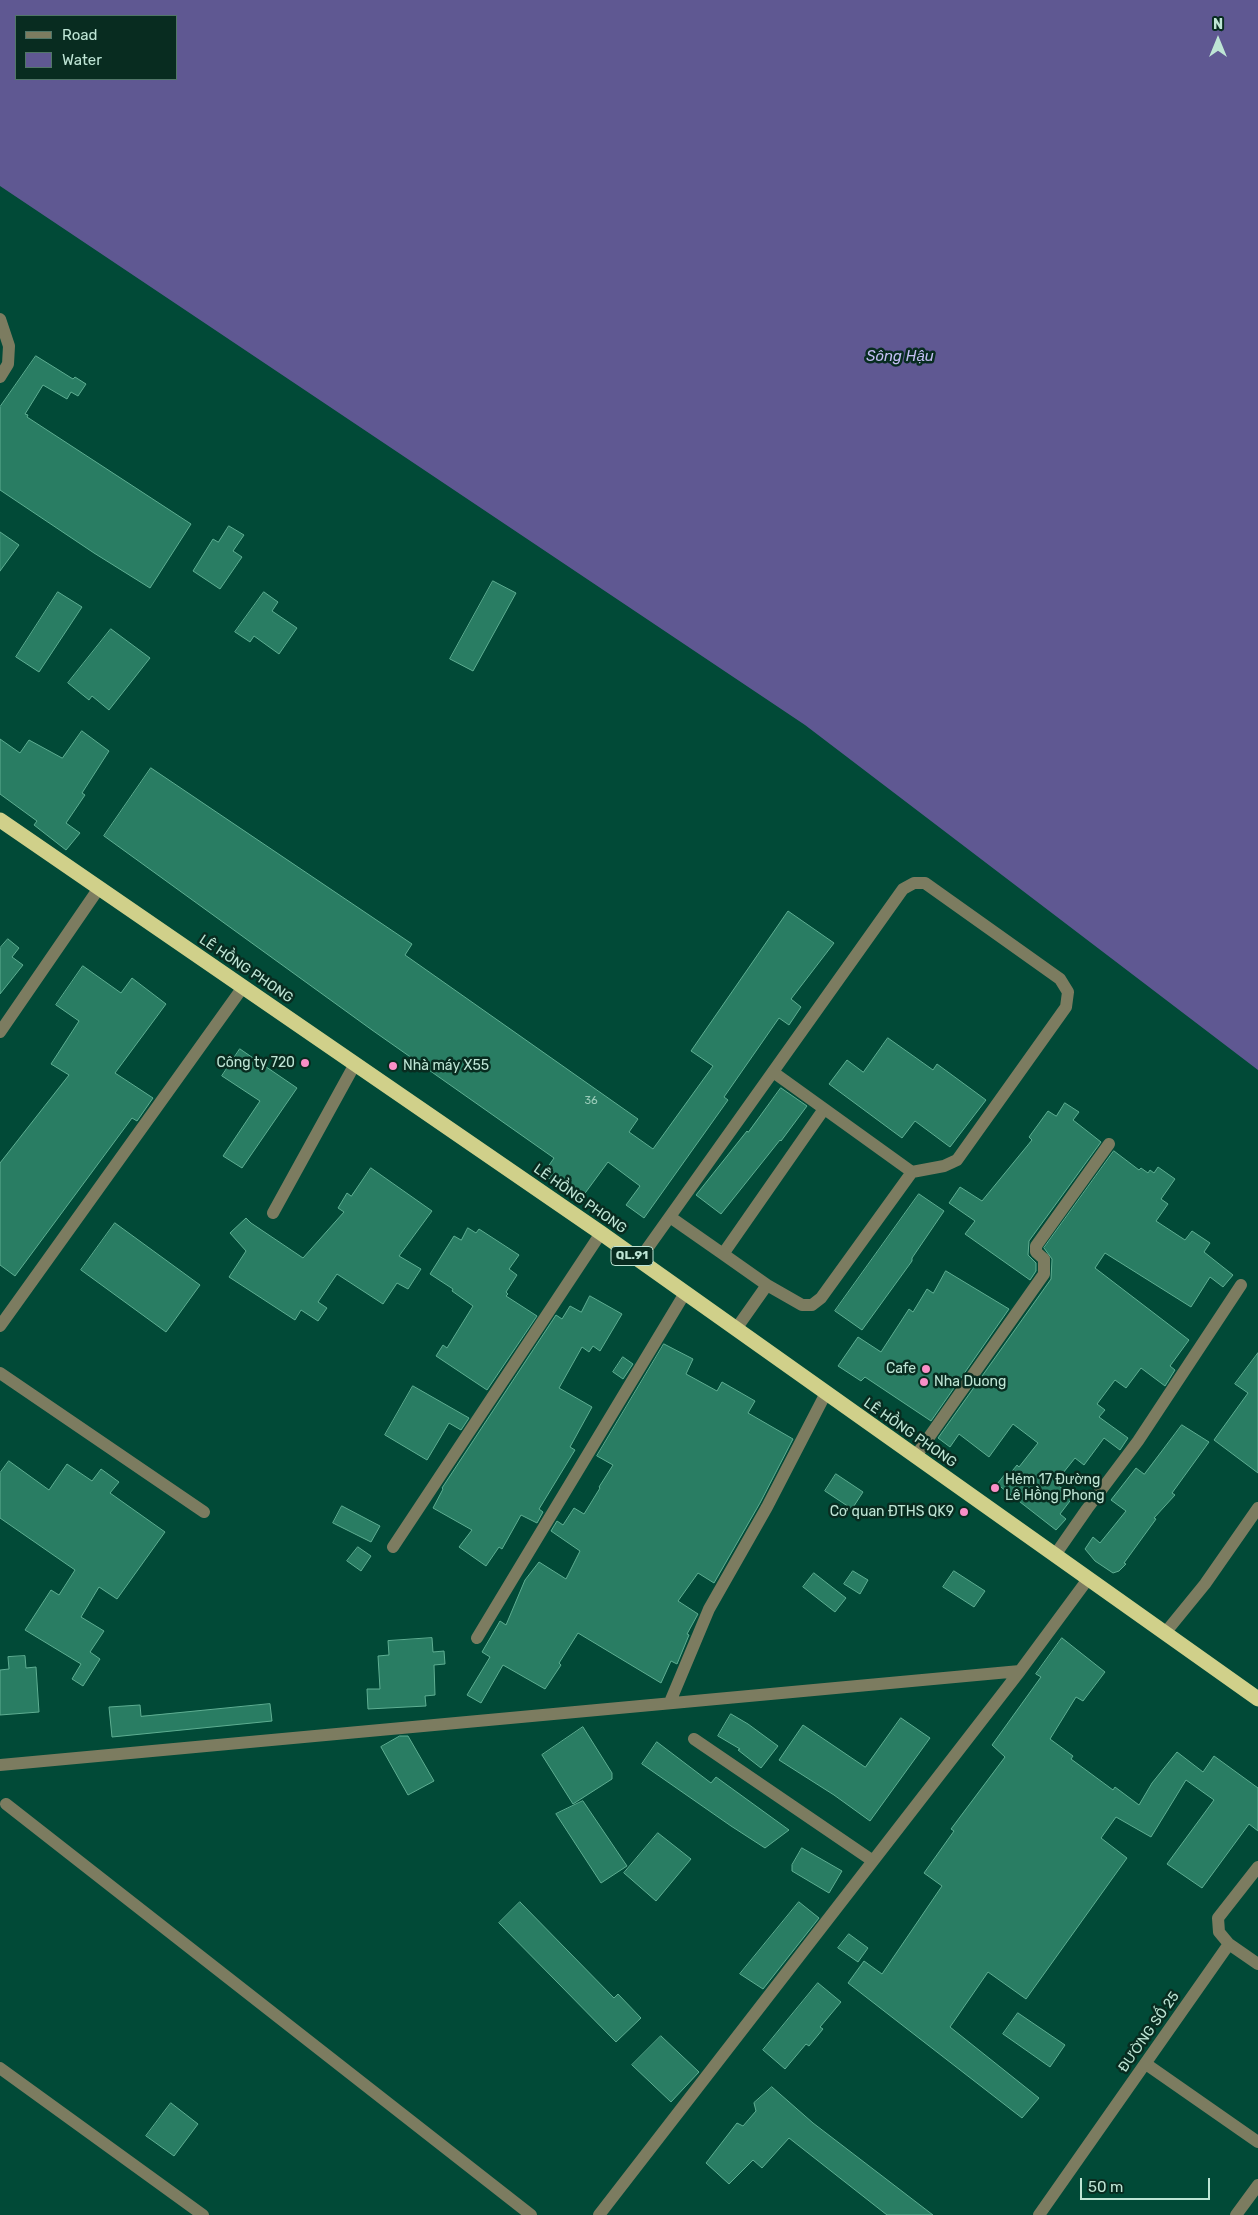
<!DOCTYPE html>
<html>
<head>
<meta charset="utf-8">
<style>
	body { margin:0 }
	#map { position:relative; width:1258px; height:2215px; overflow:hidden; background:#014a37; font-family:Rubik,sans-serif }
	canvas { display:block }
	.legend { position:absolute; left:15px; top:15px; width:162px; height:65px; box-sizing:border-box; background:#082c20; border:1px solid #517668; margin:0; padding:6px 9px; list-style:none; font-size:15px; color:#bee5d5 }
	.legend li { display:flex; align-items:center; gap:10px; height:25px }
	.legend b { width:25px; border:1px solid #517668 }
	.north { position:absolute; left:1193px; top:15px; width:50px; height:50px; -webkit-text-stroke:4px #082c20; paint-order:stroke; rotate:0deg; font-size:14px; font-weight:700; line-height:20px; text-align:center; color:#bee5d5 }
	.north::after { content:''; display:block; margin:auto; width:18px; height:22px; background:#bee5d5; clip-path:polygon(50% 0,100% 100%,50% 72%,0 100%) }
	.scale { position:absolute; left:1080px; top:2178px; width:130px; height:22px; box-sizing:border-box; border:2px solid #bee5d5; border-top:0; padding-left:6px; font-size:15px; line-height:18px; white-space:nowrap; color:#bee5d5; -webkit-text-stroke:4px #082c20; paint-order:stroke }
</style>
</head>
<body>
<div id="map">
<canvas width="1258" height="2215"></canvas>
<ul class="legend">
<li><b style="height:6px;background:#7c7c60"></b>Road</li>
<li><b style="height:14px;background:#5f5892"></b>Water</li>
</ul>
<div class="north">N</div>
<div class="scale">50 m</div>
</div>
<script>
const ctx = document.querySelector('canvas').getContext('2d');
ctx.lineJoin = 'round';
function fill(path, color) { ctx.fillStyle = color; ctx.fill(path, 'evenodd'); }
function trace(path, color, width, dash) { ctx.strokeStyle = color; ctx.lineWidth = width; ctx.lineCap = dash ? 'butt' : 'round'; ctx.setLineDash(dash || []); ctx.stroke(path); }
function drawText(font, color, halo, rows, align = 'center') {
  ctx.font = font + ' Rubik,sans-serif'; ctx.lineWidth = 5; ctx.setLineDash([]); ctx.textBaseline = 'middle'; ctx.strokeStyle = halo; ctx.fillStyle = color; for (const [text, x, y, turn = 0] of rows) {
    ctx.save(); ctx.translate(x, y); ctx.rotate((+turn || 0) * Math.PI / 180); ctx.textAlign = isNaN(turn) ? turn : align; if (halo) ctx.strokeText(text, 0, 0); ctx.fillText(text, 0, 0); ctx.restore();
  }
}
const water = new Path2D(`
	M0 0H1258V1070L805 725 0 186ZM16 16H176V79H16Z`);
const building = new Path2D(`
	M36 356 73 379 75 377 86 384 78 396 71 392 67 399 43 385 25 414 28 415 27 417 191 524 150 588 94 553 0 490V407Z
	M229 526 244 535 233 551 242 557 220 589 193 571 213 539 218 542Z
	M0 532 19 545 0 571Z
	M493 581 516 593 473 671 450 659Z
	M58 592 82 607 39 672 16 657Z
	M264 592 278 602 272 611 297 628 279 654 254 636 250 642 235 632Z
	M111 629 150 658 109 710 92 696 89 700 68 683Z
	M82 731 109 751 82 793 85 795 66 823 80 833 66 850 34 825 37 821 0 794V739L20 753 29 740 62 758Z
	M151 768 412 944 405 955 638 1119 629 1132 653 1149 713 1066 691 1051 788 911 834 943 791 999 801 1007 789 1025 779 1018 724 1097 728 1100 644 1218 626 1205 640 1186 608 1162 580 1200 543 1174 554 1158 372 1030 104 836Z
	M8 939 19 948 12 957 23 965 0 994V948Z
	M83 966 121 993 132 978 166 1004 115 1073 153 1098 137 1121 132 1118 15 1276 0 1265V1163L69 1075 51 1064 79 1021 56 1005Z
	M888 1038 933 1070 937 1064 986 1100 950 1147 915 1121 902 1138 829 1084 847 1060 863 1072Z
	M240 1049 297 1088 242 1168 223 1156 260 1101 222 1076Z
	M781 1088 807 1106 781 1141 780 1140 721 1214 696 1195 747 1131 748 1132Z
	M1065 1103 1079 1112 1073 1120 1101 1142 1029 1241 1028 1255 1036 1263V1271L1030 1280 965 1234 975 1221 949 1203 960 1187 982 1201 1032 1140 1029 1137 1048 1111 1056 1116Z
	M1114 1151 1139 1170 1141 1168 1148 1173 1150 1170 1154 1173 1158 1167 1175 1179 1161 1199 1168 1204 1156 1221 1185 1240 1192 1231 1210 1243 1204 1252 1233 1275 1223 1287 1210 1277 1191 1307 1105 1253 1095 1268 1189 1340 1170 1366 1175 1370 1165 1386 1141 1368 1126 1388 1115 1380 1097 1404 1105 1410 1099 1417 1128 1438 1120 1450 1104 1438 1084 1465 1075 1458 1055 1483 1073 1497 1060 1514 1066 1519 1056 1530 997 1484 1006 1473 1009 1475 1017 1465 1019 1467 1038 1443 1013 1424 989 1457 959 1434 950 1447 938 1438 1051 1279 1052 1259 1044 1248Z
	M371 1168 432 1211 399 1256 421 1269 408 1289 397 1283 383 1304 337 1274 318 1302 327 1308 318 1321 301 1310 295 1320 229 1277 246 1251 230 1233 246 1218 251 1223 303 1258 344 1212 338 1208 347 1193 351 1196Z
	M919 1194 944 1211 912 1258V1261L862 1330 835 1311Z
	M115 1223 200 1285 166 1332 81 1270Z
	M468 1228 476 1233 479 1229 519 1255 509 1269 517 1275 506 1292 508 1294 506 1296 537 1316 487 1390 436 1356 443 1345 447 1348 473 1306 452 1291 453 1289 430 1274 454 1236 461 1240Z
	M946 1271 1009 1309 931 1421 865 1377 861 1381 838 1366 858 1337 881 1352 909 1309 913 1312 927 1289 933 1293Z
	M590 1296 622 1314 600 1351 593 1346 589 1352 582 1347 559 1388 592 1407 570 1447 575 1450 539 1509 543 1512 537 1523 521 1515 502 1549 499 1547 486 1566 459 1547 472 1530 433 1508 443 1489 442 1488 556 1315 562 1319 570 1306 581 1312Z
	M664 1344 693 1359 686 1374 717 1391 722 1382 755 1401 748 1413 793 1439 760 1503 714 1583 698 1573 678 1601 698 1614 687 1634 689 1635 677 1664 671 1661 661 1683 578 1633 559 1663 561 1665 545 1689 503 1665 481 1703 467 1695 490 1657 482 1652 500 1621 506 1625 525 1580 539 1562 566 1579 580 1551 551 1531 557 1521 563 1525 574 1508 584 1514 600 1488 599 1487 613 1465 597 1456Z
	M1258 1353V1473L1214 1440 1248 1393 1235 1384Z
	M623 1357 633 1364 623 1379 613 1372Z
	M413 1386 469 1418 461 1430 449 1423 427 1460 385 1435Z
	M1182 1425 1209 1442 1172 1493 1175 1495 1154 1518 1156 1519 1124 1563 1126 1564 1119 1571 1113 1573 1095 1561 1085 1549 1093 1537 1100 1543 1126 1511 1111 1500 1136 1468 1144 1474Z
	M9 1461 49 1490 67 1464 92 1481 101 1469 119 1482 110 1493 165 1532 117 1599 99 1587 81 1617 104 1631 90 1652 100 1659 83 1686 72 1679 81 1664 25 1630 51 1590 59 1595 75 1570 0 1518V1473Z
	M836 1474 863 1492 852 1509 825 1491Z
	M342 1506 380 1526 371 1542 333 1523Z
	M358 1547 371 1556 361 1571 347 1561Z
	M853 1571 868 1580 860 1594 844 1584Z
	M954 1571 985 1591 974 1607 943 1587Z
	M814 1573 846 1598 835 1612 803 1587Z
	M432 1638 433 1652 444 1651 445 1664 434 1665 435 1695 425 1696 426 1706 368 1709 367 1689H380L378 1656 389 1655 388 1641Z
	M1062 1638 1105 1672 1083 1701 1076 1697 1050 1739 1073 1756 1071 1759 1113 1790 1115 1787 1139 1805 1152 1783 1177 1752 1203 1772 1214 1756 1258 1788V1831L1249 1824 1202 1888 1167 1864 1214 1800 1186 1780 1151 1837 1116 1817 1101 1838 1127 1858 1026 1999 988 1972 950 2027 1039 2098 1022 2118 848 1983 864 1961 882 1974 942 1886 924 1873 954 1831 951 1829 1005 1757 992 1745 1041 1677 1036 1674Z
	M25 1656 26 1668 36 1667 39 1712 0 1715V1670L9 1669 8 1657Z
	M270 1704 272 1721 112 1737 109 1707 140 1705 141 1716Z
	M731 1714 748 1724 778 1746 761 1768 738 1750 740 1749 718 1736Z
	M901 1718 930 1738 870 1821 834 1795 779 1760 803 1725 865 1767Z
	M583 1727 612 1773V1779L573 1804 542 1755Z
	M400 1736H408L434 1781 408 1795 381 1747Z
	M657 1742 711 1783 716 1777 789 1830 765 1848 731 1826 642 1764Z
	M583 1801 627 1866 601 1883 556 1814Z
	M658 1833 691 1859 656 1901 624 1873Z
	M802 1848 842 1871 829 1893 792 1871V1865Z
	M520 1902 614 1998 618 1994 641 2018 616 2042 499 1923Z
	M799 1902 819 1918 763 1989 740 1974Z
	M849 1934 868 1948 858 1962 838 1948Z
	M818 1983 841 2002 820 2027 823 2029 809 2046 806 2044 785 2069 763 2050Z
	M1018 2013 1065 2045 1050 2067 1003 2034Z
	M661 2036 699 2072 671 2102 632 2065Z
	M772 2087 813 2123 933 2215H887L789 2138 762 2168 753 2160 729 2184 706 2163 737 2123 743 2126 756 2111 754 2103Z
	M171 2103 198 2124 174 2156 146 2136Z`);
const minor = new Path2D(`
	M0 319 9 346 8 364 0 377
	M0 1032 99 888
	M773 1072 912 1172
	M273 1213 355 1064
	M670 1217 723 1254
	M639 1260 903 889 914 883H925L1060 979 1068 992 1066 1007 957 1160 944 1166 912 1172 821 1298 812 1305H802L767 1285 736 1329
	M767 1285 723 1254 824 1109
	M0 1326 243 987
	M0 1373 204 1512
	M915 1457 1044 1274V1259L1036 1252V1246L1109 1144
	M393 1547 601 1233
	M1055 1555 1087 1509 1138 1441 1241 1285
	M1165 1633 1205 1584 1258 1508
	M477 1638 685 1293
	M670 1702 709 1609 767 1507 826 1393
	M694 1739 873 1861
	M0 1765 1020 1671 1088 1579
	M6 1804 531 2215
	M1229 1944 1258 1964
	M1146 2064 1258 2142
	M0 2068 203 2215
	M599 2215 1020 1671
	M1039 2215 1229 1944 1219 1932 1218 1918 1258 1867
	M1236 2215 1258 2185`);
const highway = new Path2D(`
	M0 820 601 1233 1258 1699`);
const markers = [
	[305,1063,5,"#fa8fc7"],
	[393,1066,5,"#fa8fc7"],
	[926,1369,5,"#fa8fc7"],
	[924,1382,5,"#fa8fc7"],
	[995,1488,5,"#fa8fc7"],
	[964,1512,5,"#fa8fc7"]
];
const numberNames = [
	["36",591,1101]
];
const shields = [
	[632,1256,42]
];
const shieldNames = [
	["QL.91",632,1256]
];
const streetNames = [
	["LÊ HỒNG PHONG",246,969,34],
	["LÊ HỒNG PHONG",580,1199,35],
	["LÊ HỒNG PHONG",910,1433,35],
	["ĐƯỜNG SỐ 25",1149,2032,-55]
];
const poiNames = [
	["Công ty 720",295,1063],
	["Nhà máy X55",403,1066,"left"],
	["Cafe",916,1369],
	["Nha Duong",934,1382,"left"],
	["Hẻm 17 Đường",1005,1480,"left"],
	["Lê Hồng Phong",1005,1496,"left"],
	["Cơ quan ĐTHS QK9",954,1512]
];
const waterNames = [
	["Sông Hậu",900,357]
];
fill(water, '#5f5892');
fill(building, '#297d63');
trace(building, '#5eae92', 1);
trace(minor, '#7c7c60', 12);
trace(highway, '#d0d08a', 15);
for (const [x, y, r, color] of markers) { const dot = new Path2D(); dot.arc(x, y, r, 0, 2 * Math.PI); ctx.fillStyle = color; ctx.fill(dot); trace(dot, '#082c20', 2); }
drawText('11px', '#99cbb8', null, numberNames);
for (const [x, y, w] of shields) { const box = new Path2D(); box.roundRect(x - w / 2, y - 9.5, w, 19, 4); ctx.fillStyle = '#082c20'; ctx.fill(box); trace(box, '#bee5d5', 1); }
drawText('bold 12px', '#bee5d5', null, shieldNames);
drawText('14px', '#bee5d5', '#082c20', streetNames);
drawText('14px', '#bee5d5', '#082c20', poiNames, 'right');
drawText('italic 15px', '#c3bff3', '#082c20', waterNames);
</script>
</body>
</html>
